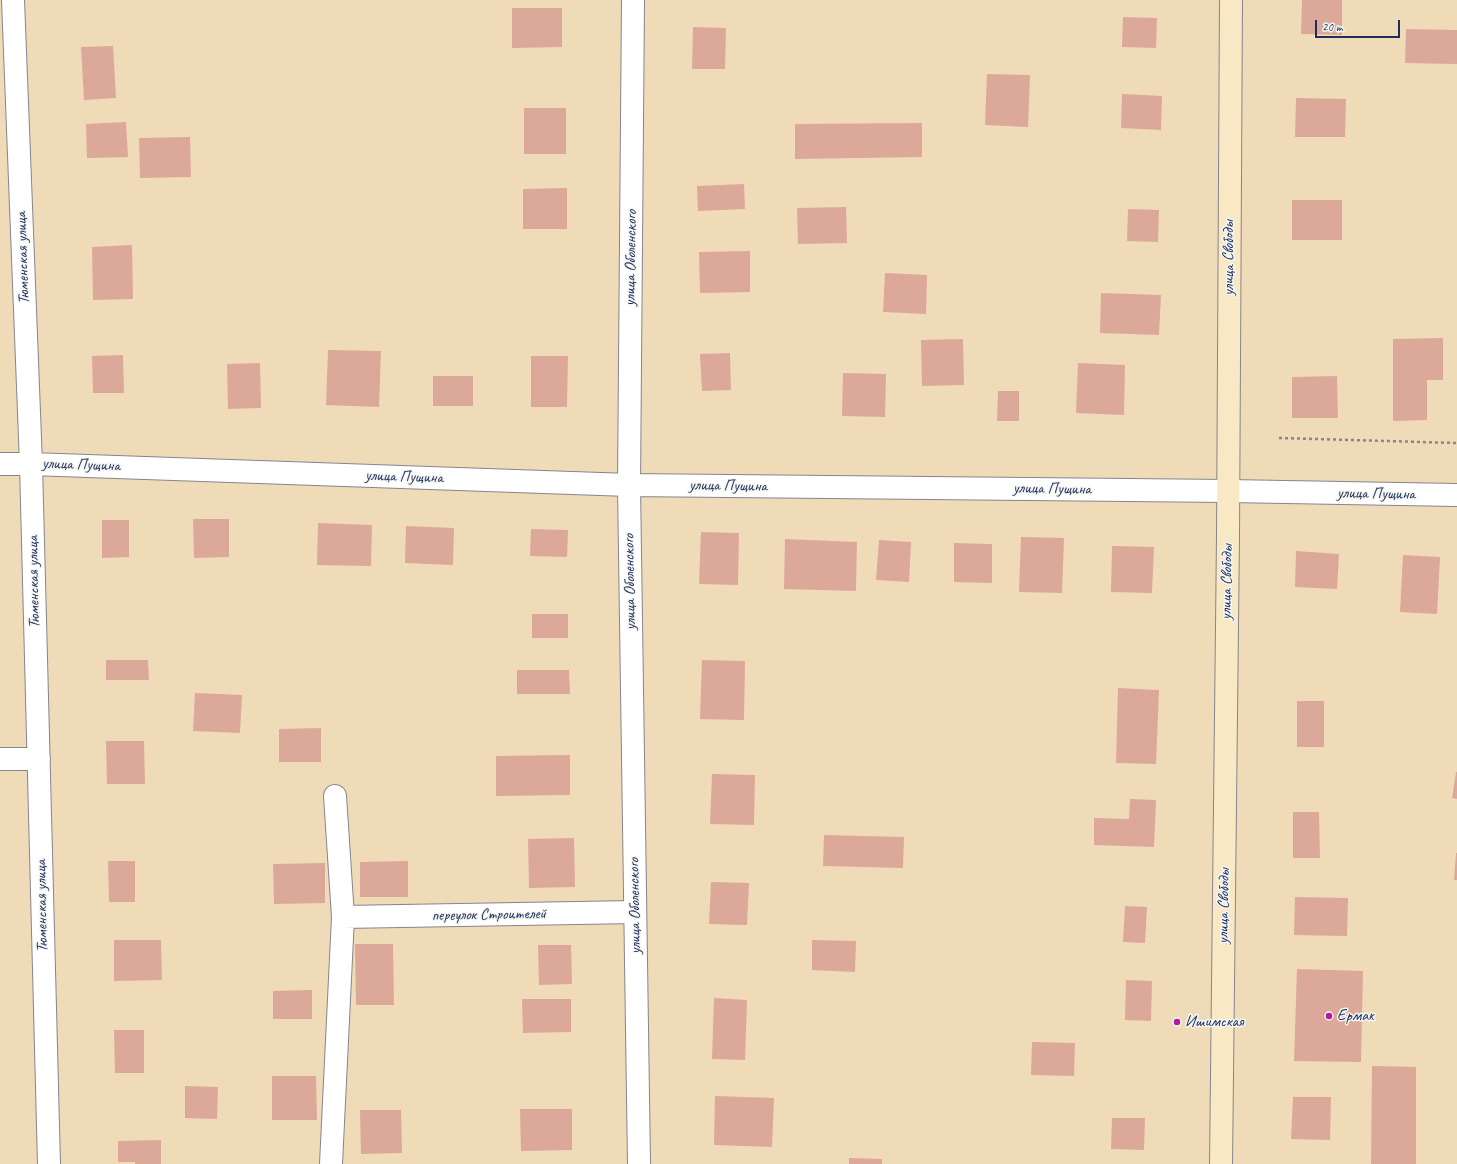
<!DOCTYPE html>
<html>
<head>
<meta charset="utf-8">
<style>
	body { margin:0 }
	#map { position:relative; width:1457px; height:1164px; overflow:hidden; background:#f0dbb9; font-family:Caveat,sans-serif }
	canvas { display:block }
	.scale { position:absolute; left:1315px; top:20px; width:85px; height:18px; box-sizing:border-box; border:2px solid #1b2f5e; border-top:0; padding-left:5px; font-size:12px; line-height:14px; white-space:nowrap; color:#1b2f5e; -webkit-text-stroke:3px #f6f6f2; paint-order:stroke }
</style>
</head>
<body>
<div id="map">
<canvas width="1457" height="1164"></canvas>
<div class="scale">20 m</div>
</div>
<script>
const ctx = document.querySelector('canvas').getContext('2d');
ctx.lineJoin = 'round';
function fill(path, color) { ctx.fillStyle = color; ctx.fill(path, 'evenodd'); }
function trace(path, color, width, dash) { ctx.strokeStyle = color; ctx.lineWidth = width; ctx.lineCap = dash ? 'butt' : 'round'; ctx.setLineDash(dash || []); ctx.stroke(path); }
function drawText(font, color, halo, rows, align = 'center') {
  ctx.font = font + ' Caveat,sans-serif'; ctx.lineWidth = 3; ctx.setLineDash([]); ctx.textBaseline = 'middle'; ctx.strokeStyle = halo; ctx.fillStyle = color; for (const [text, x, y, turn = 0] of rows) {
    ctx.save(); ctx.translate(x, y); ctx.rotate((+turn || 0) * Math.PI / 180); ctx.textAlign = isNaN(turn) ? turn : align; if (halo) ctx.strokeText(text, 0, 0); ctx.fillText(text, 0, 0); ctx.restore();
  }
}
const building = new Path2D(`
	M1302 0H1342V35L1301 34Z
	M512 8H562V47L512 48Z
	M1123 17 1157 18 1156 48 1122 47Z
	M693 27 726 28 725 69H692Z
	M1406 29 1457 30V64L1405 63Z
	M113 46 116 98 84 100 81 47Z
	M987 74 1030 75 1028 127 985 125Z
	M1122 94 1162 96 1161 130 1121 128Z
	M1296 98 1346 99 1345 137H1295Z
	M524 108H566V154H524Z
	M126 122 128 157 87 158 86 124Z
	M922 123V157L795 159V124Z
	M190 137 191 177 140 178 139 138Z
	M744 184 745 209 698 211 697 186Z
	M567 188V229H523V189Z
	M1292 200H1342V240H1292Z
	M846 207 847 243 798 244 797 208Z
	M1128 209 1159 210 1158 242 1127 241Z
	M132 245 133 299 93 300 92 247Z
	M750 251V292L700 293 699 252Z
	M885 273 927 275 926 314 883 312Z
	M1101 293 1161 295 1159 335 1100 333Z
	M1443 338V380H1427V420L1393 421V339Z
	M963 339 964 385 922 386 921 340Z
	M328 350 381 351 379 407 326 405Z
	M730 353 731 390 702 391 700 354Z
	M123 355 124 393H93L92 356Z
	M531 356H568L567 407H531Z
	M260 363 261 408 228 409 227 364Z
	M1078 363 1125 365 1124 415 1076 413Z
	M843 373 886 374 885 417 842 416Z
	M433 376H473V406H433Z
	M1337 376 1338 418H1292V377Z
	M998 391H1019V421H997Z
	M193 519H229V557L194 558Z
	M102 520H129V557L102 558Z
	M318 523 372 525 371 566 317 565Z
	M406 526 454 528 453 565 405 563Z
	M531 529 568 530 567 557 530 556Z
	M701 532 739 533 738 585 699 584Z
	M1021 537 1064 538 1062 593 1019 592Z
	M785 539 857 542 856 591 784 589Z
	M879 540 911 542 909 582 876 580Z
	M954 543 992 544V583L954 582Z
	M1112 546 1154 547 1152 593 1111 592Z
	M1296 551 1339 554 1337 589 1295 587Z
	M1403 555 1440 557 1437 614 1400 612Z
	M532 614H568V638H532Z
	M106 660H148L149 680H106Z
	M702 660 745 661 744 720 700 719Z
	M517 670H569L570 694H517Z
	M1118 688 1159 690 1156 764 1116 763Z
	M195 693 242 695 240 733 193 731Z
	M1297 701H1324V747H1297Z
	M321 728V762H279V729Z
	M106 741H144L145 784H107Z
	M570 755V795L496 796V756Z
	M1456 772H1457V799L1452 798Z
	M712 774 755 775 754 825 710 824Z
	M1130 799 1156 800 1154 847 1094 845V818L1129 819Z
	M1293 812H1319L1320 858H1293Z
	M824 835 904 837 903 868 823 866Z
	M574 838 575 887 529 888 528 839Z
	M1456 853H1457V880H1454Z
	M108 861H135V902H109Z
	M408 861V897H360V862Z
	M325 863V903L274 904 273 864Z
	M711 882 749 883 747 925 709 924Z
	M1295 897 1348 898 1347 936 1294 935Z
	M1125 906 1147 907 1145 943 1123 942Z
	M114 940H161L162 980 114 981Z
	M812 940 856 941 855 972 812 970Z
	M355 944H393L394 1005H356Z
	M538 945H571L572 984 539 985Z
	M1297 969 1363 971 1361 1062 1294 1061Z
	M1126 980 1152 981 1151 1021 1125 1020Z
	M312 990V1019H273V991Z
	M714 998 747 1000 745 1060 712 1059Z
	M522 999H571V1032L523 1033Z
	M114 1030H144V1073H115Z
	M1032 1042 1075 1043 1074 1076 1031 1075Z
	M1372 1066 1416 1067V1164H1371Z
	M272 1076H316L317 1120H272Z
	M185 1086 218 1087 217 1119 185 1118Z
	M715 1096 774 1098 772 1147 714 1145Z
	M1293 1097H1331L1330 1140 1291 1139Z
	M520 1109H572V1150L521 1151Z
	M360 1110H401L402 1153 361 1154Z
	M1112 1118H1145L1144 1150 1111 1149Z
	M161 1140V1164H135V1162H118V1141Z
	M849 1158 882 1159V1164H849Z`);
const path = new Path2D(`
	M1279 438 1457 443`);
const street = new Path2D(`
	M13 0 31 464 49 1164
	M633 0 629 485 639 1164
	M0 464H31L629 485 1228 491 1457 495
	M0 759H39
	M335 796 343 917
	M331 1164 343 917 635 912`);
const secondary = new Path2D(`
	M1221 1164 1228 536 1231 0`);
const markers = [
	[1329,1016,4,"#b5179e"],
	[1177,1022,4,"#b5179e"]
];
const streetNames = [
	["Тюменская улица",23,258,-92],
	["улица Оболенского",631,258,-89],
	["улица Свободы",1229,258,-90],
	["улица Пущина",81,465,2],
	["улица Пущина",404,477,2],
	["улица Пущина",728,486,1],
	["улица Пущина",1052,489,1],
	["улица Пущина",1376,494,1],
	["Тюменская улица",34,582,-91],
	["улица Оболенского",630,582,-91],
	["улица Свободы",1227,582,-89],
	["Тюменская улица",42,906,-91],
	["улица Оболенского",635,906,-91],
	["улица Свободы",1224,906,-89],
	["переулок Строителей",489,915,-1]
];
const poiNames = [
	["Ермак",1337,1016],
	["Ишимская",1185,1022]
];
fill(building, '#dca89a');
trace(street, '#86858c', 24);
trace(secondary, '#86858c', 24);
trace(path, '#86858c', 2.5, [3, 3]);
trace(street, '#fff', 22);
trace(secondary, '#f8e8c3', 22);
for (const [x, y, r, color] of markers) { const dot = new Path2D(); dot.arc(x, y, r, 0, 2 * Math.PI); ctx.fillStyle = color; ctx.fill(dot); trace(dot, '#f6f6f2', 1.5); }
drawText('16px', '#1b2f5e', '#f6f6f2', streetNames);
drawText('16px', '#1b2f5e', '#f6f6f2', poiNames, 'left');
</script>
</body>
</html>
